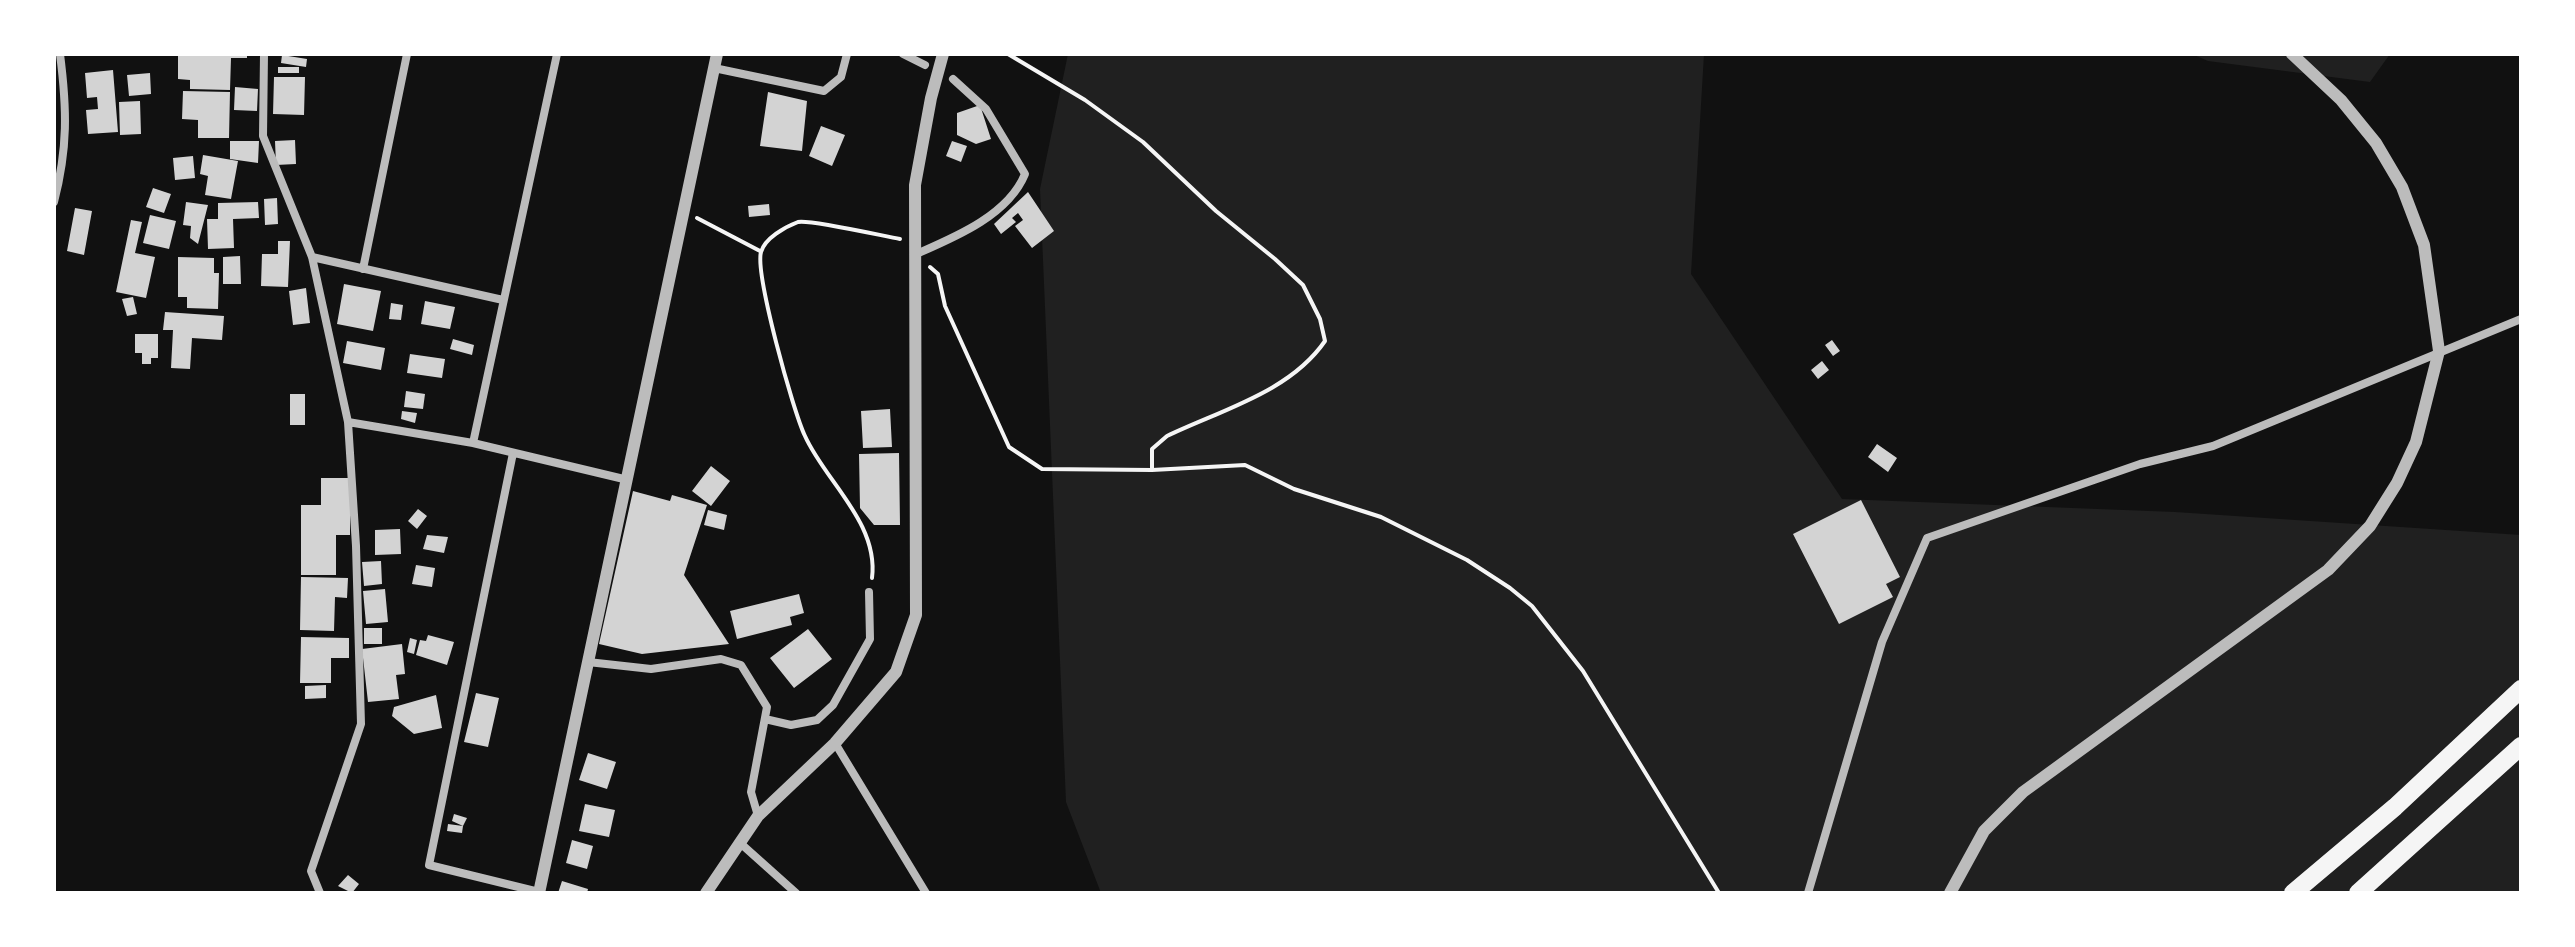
<!DOCTYPE html>
<html>
<head>
<meta charset="utf-8">
<style>
	body { margin:0 }
	#map { position:relative; width:2575px; height:947px; overflow:hidden; background:#111; font-family:"Work Sans",sans-serif }
	canvas { display:block }
	.frame { position:absolute; inset:0; border:56px solid #fff; pointer-events:none }
</style>
</head>
<body>
<div id="map">
<canvas width="2575" height="947"></canvas>
<div class="frame"></div>
</div>
<script>
const ctx = document.querySelector('canvas').getContext('2d');
ctx.lineJoin = 'round';
function fill(path, color) { ctx.fillStyle = color; ctx.fill(path, 'evenodd'); }
function trace(path, color, width, dash) { ctx.strokeStyle = color; ctx.lineWidth = width; ctx.lineCap = dash ? 'butt' : 'round'; ctx.setLineDash(dash || []); ctx.stroke(path); }
const green = new Path2D(`
	M1068 54H1704L1691 274 1842 499 2175 512 2521 535V893H1101L1066 802 1040 189Z
	M2192 54H2390L2370 82 2208 61Z`);
const building = new Path2D(`
	M178 54H247V58H231L230 90 190 89V80L178 79Z
	M282 55 307 59 306 67 281 63Z
	M278 67H299V73H278Z
	M113 70 118 132 88 134 86 110 98 109 97 97 87 98 85 73Z
	M150 73 151 94 129 96 127 75Z
	M274 77H305L304 115 273 114Z
	M235 87 258 89 257 111 234 110Z
	M183 91 230 92 229 138H198V120L182 119Z
	M768 92 807 101 802 151 760 146Z
	M140 101 141 134 120 135 119 102Z
	M980 105 991 139 976 144 957 135V113Z
	M821 126 845 135 832 166 809 156Z
	M295 140 296 164 276 165 275 141Z
	M230 141H259L258 163 230 159Z
	M952 141 967 146 961 162 946 156Z
	M203 155 238 161 231 199 205 195 208 176 200 174Z
	M193 156 195 178 175 180 173 158Z
	M153 188 171 194 164 213 146 207Z
	M1028 192 1054 231 1032 248 1015 226 1023 220 1018 213 1012 218 1016 222 1001 234 994 224Z
	M277 198 278 224 265 225 264 199Z
	M186 202 208 205 198 244 190 238 191 226 183 225Z
	M258 202 259 218 233 219 234 248 208 249 207 219H218V203Z
	M769 204 770 215 749 217 748 206Z
	M75 208 92 211 84 255 67 251Z
	M150 215 176 221 169 249 143 243Z
	M131 220 142 222 135 253 155 257 146 298 116 292Z
	M278 241H290L288 287 261 286 262 254H278Z
	M240 256 241 284H223V257Z
	M178 257 214 258V273H219L218 309 187 308V297H178Z
	M344 284 381 291 373 331 337 324Z
	M306 288 310 323 293 325 289 291Z
	M133 297 137 314 127 316 122 299Z
	M425 301 455 307 450 329 421 324Z
	M391 303 403 305 401 320 389 319Z
	M165 312 224 316 222 340 192 338 190 369 171 368 173 330H163Z
	M135 334H158V358H151V364H142V353H135Z
	M453 339 474 345 472 355 450 349Z
	M1832 340 1840 351 1833 356 1825 345Z
	M347 341 385 348 381 370 343 363Z
	M410 354 445 359 442 378 407 373Z
	M1822 361 1829 370 1818 379 1811 370Z
	M406 391 425 394 423 409 404 407Z
	M290 394H305V425H290Z
	M890 409 892 447 863 448 861 411Z
	M402 411 417 413 415 423 401 419Z
	M1877 444 1897 458 1888 472 1868 457Z
	M899 453 900 525H874L860 508 859 454Z
	M711 466 730 481 711 506 692 491Z
	M321 478H350V535H336V575H301V505H321Z
	M633 491 670 501 672 495 707 505 684 575 729 644 642 654 599 644Z
	M1861 500 1900 577 1886 584 1893 597 1839 624 1793 534Z
	M418 509 427 516 417 529 408 521Z
	M708 510 727 515 724 530 704 525Z
	M400 529 401 554 375 555V530Z
	M427 535 448 537 444 553 423 549Z
	M381 561 382 584 364 586 362 562Z
	M416 565 435 568 432 587 412 584Z
	M301 577 348 578 347 598 335 597 334 631 300 630Z
	M385 589 388 622 366 624 363 591Z
	M799 594 804 613 790 617 792 625 737 639 730 611Z
	M364 628H382V644H364Z
	M808 629 832 659 794 688 770 658Z
	M428 635 454 642 447 665 416 655 420 640 426 641Z
	M301 637 349 638V658H331V683H300Z
	M410 638 417 640 414 654 407 652Z
	M402 644 405 674 396 675 399 699 368 702 362 649Z
	M326 685V698L305 699V686Z
	M476 693 499 698 488 747 464 742Z
	M436 695 442 728 414 734 392 716 394 707Z
	M588 753 616 762 607 789 579 780Z
	M585 804 615 810 609 837 579 831Z
	M454 814 467 818 463 826 452 821Z
	M448 824 463 826 462 833 447 831Z
	M572 840 593 846 587 869 566 863Z
	M348 875 359 884 352 893 338 886Z
	M562 881 588 889 587 893H558Z`);
const path = new Path2D(`
	M1008 54 1085 100 1143 142 1216 211 1275 259 1303 285 1320 319 1325 341C1290 392 1221 410 1167 436L1152 449V470
	M697 218 760 251
	M930 267 938 274 945 306 1009 447 1042 469 1152 470 1245 465 1294 489 1381 517 1467 560 1510 588 1532 606 1583 671 1719 893
	M872 578C879 523 825 481 805 436 793 411 755 274 761 252 765 238 785 227 798 222 809 219 883 236 900 239`);
const minor = new Path2D(`
	M264 54 263 136 312 257 348 422 356 546 361 724 311 871 320 893
	M903 54 925 65
	M714 68 824 91 841 77 847 54
	M54 202C68 148 67 109 60 54
	M914 255C953 238 1008 216 1025 174L986 109 953 79
	M312 257 503 300
	M363 269 407 54
	M348 422 473 443 628 480
	M473 443 557 54
	M513 453 429 865 539 892
	M588 662 651 669 721 659 741 665 767 707 751 792 758 816
	M765 719 791 725 817 720 833 705 870 639 869 592
	M835 743 926 893
	M739 842 796 893
	M1808 893 1882 642 1927 538 2140 464 2213 446 2521 319`);
const tertiary = new Path2D(`
	M539 893 717 54
	M706 893 758 816 835 743 896 672 916 615 915 185 931 98 943 54
	M1950 893 1984 831 2023 792 2328 570 2370 526 2397 483 2416 442 2439 351 2424 245 2402 187 2376 143 2341 100 2292 54`);
const motorway = new Path2D(`
	M2293 893 2395 807 2521 689
	M2358 893 2521 746`);
fill(green, '#202020');
fill(building, '#d3d3d3');
trace(path, '#f5f5f5', 4);
trace(minor, '#bcbcbc', 8);
trace(tertiary, '#bcbcbc', 12);
trace(motorway, '#f5f5f5', 18);
</script>
</body>
</html>
